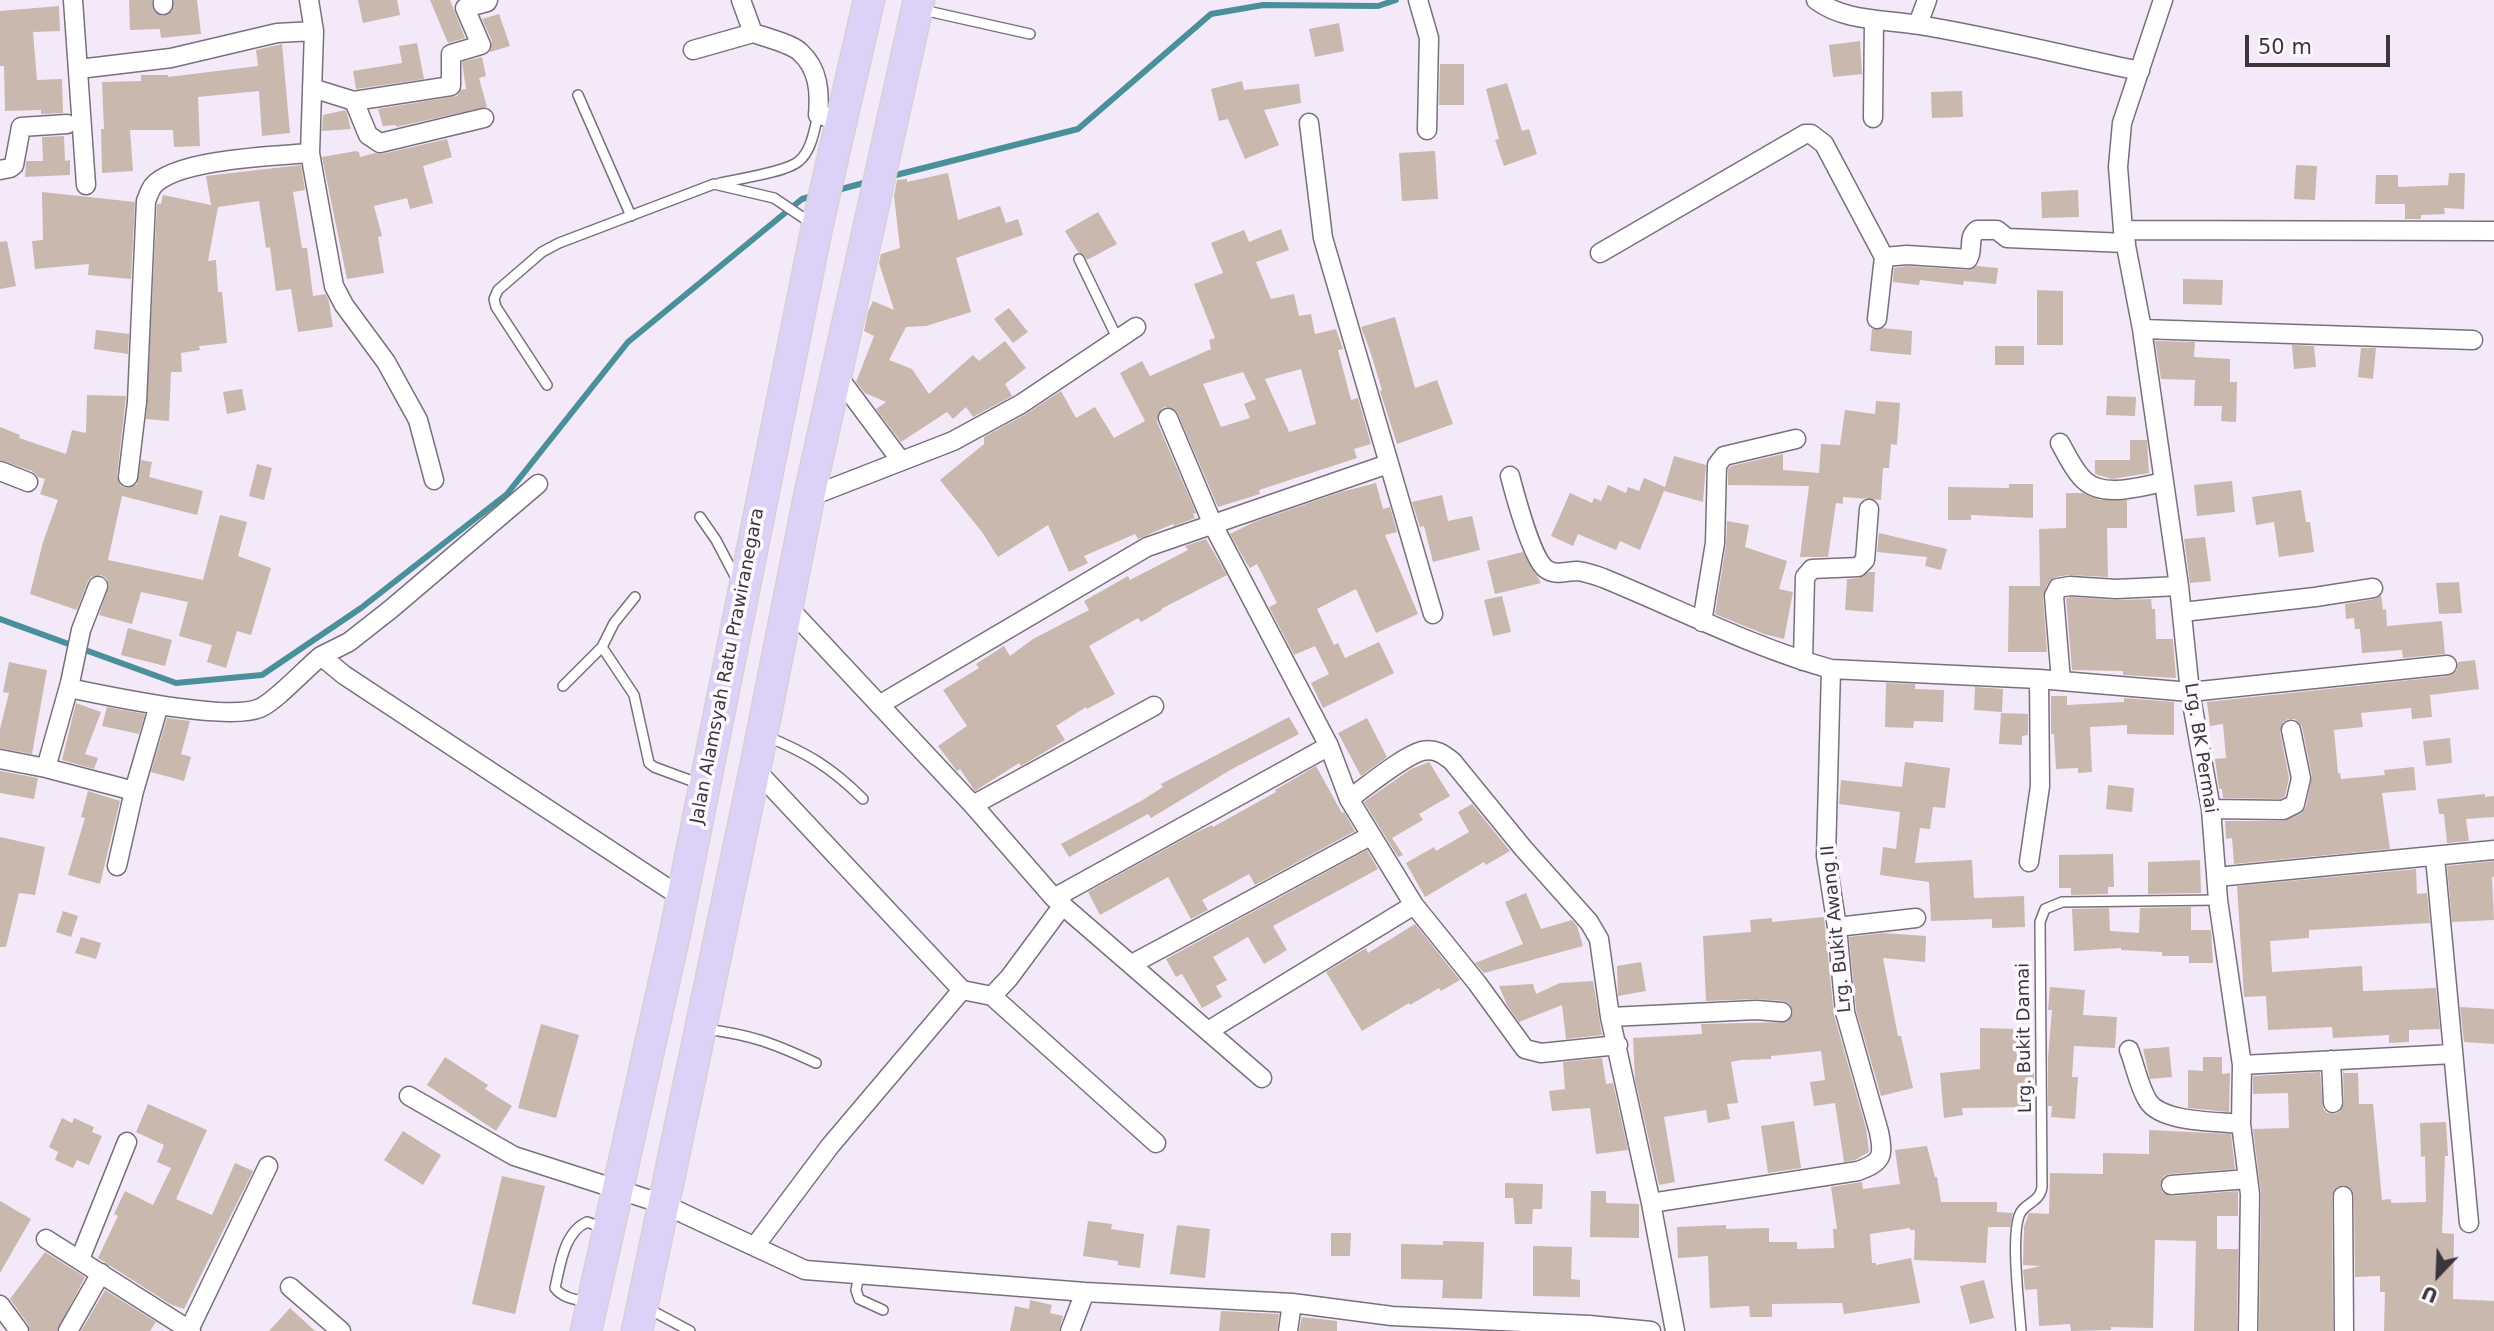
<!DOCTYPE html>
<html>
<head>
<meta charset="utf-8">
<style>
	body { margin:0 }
	#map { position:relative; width:2494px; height:1331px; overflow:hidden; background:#f4e9f8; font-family:"DejaVu Sans",sans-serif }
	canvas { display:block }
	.north { position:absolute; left:2403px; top:1240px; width:70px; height:70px; -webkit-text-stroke:5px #fdf9ff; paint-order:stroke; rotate:203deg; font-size:19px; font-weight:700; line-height:28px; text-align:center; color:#3b363c }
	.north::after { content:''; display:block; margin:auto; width:24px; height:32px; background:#3b363c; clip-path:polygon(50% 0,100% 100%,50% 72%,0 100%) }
	.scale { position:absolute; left:2245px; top:35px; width:145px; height:32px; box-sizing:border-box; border:4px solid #3b363c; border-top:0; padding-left:9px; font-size:21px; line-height:24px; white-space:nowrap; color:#3b363c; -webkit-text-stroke:5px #fdf9ff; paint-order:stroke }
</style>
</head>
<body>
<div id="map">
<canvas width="2494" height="1331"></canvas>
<div class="north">U</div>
<div class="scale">50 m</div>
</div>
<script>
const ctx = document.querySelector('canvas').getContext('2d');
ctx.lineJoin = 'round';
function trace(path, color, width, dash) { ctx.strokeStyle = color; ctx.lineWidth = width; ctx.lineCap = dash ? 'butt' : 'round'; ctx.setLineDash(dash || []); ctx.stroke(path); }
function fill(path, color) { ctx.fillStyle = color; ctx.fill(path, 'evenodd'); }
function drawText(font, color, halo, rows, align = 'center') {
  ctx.font = font + ' "DejaVu Sans",sans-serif'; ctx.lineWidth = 7; ctx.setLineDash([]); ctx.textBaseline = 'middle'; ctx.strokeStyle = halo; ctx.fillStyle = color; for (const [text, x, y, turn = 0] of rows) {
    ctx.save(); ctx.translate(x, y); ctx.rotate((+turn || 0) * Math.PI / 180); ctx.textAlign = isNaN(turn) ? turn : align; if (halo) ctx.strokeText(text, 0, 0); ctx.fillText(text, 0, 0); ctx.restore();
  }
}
const stream = new Path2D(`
	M888 177 1078 129 1211 14 1263 5 1378 6 1396 0
	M834 191 871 181
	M0 619 176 683 262 675 361 608 507 494 628 342 802 199 816 195`);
const building = new Path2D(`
	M129 0H152L154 11 162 16 172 11 174 0H197L201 34 161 38 160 29 130 30Z
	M358 0H397L400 15 363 23Z
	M430 0H450L465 38 448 43Z
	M59 6 60 31 33 32 37 80 62 79 63 113 41 114V110L5 111 4 66H0V11Z
	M499 14 510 46 490 52 492 41 482 19Z
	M1339 23 1344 51 1315 57 1309 29Z
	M1860 41 1862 74 1833 77 1829 45Z
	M417 43 424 79 356 89 353 71 402 63 399 46Z
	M282 44 290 133 262 136 259 91 198 97 200 146 174 147 173 130H130L133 171 102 173 101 129H104L102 82 141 81V75H168V77L258 66 256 50Z
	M482 57 486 76 479 78 487 107 396 127V125L383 126 378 109 457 96 461 90 466 89 462 62Z
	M1440 64H1464V105H1439Z
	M1242 81 1244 90 1299 84 1301 103 1264 110 1279 145 1245 159 1228 119 1219 121 1211 89Z
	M1507 83 1522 131 1529 129 1537 154 1504 166 1495 140 1499 139 1486 89Z
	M1962 91 1963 117 1932 118 1931 92Z
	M346 110 351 129 322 131 323 115Z
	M64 136 65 161 70 160V175L25 177 26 161H43L42 137Z
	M447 139 452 157 423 166 433 203 410 209 407 198 374 206 382 236 378 237 384 273 347 279 322 157 356 151 359 152 360 157 375 153 382 154Z
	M1435 151 1438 199 1402 201 1399 153Z
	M301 165 305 190 293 192 302 248H307L313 296 326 294 329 302 333 327 298 332 291 289 276 291 270 247 266 248 259 201 218 207 208 261 216 260 218 292H222L227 343 199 346 200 350 181 353 182 372H171L169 421 146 419 157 204H161L163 195 211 205 206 176Z
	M2296 165 2317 166 2315 200 2294 199Z
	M948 173 958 220 1000 206 1006 223 1018 219 1023 235 956 258 971 312 926 326 906 327 889 360 912 369 929 394 973 355 979 361 1005 341 1026 368 1005 384 1012 396 973 417 966 407 953 419 947 412 901 442 876 409 886 402 865 393 856 382 874 336 864 331 868 311 873 301 894 310 879 263 881 254 900 248 894 196 897 180 907 179V182Z
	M2449 173H2465L2464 209 2444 208 2445 214 2421 215V219H2405V204H2375L2376 175H2398V187L2448 185Z
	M2078 190 2079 217 2042 218 2041 192Z
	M42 192 135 202 131 279 88 275 89 264 35 269 32 241 43 240Z
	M1098 212 1117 244 1087 260 1083 254 1078 252 1065 231Z
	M1281 229 1289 250 1256 262 1271 299 1294 294 1299 316 1311 314 1315 334 1336 329 1343 349 1338 350 1351 400 1358 398 1371 444 1354 449 1357 458 1259 490 1260 494 1218 507 1178 414 1174 409 1164 407 1159 412 1157 422 1196 513 1193 514 1195 518 1174 526 1173 524 1138 539 1135 534 1084 556 1088 563 1069 572 1048 525 998 557 982 532 940 480 984 444V437L1026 414 1061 391 1076 418 1095 407 1114 438 1145 421 1120 373 1142 361 1150 376 1211 349 1209 340 1215 338 1194 284 1223 273 1211 243 1244 230 1249 242ZM1301 369 1316 424 1289 432 1265 379ZM1243 372 1256 399 1244 404 1250 418 1221 427 1203 384Z
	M7 241 16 286 0 289V242Z
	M1907 266 1967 270 1977 266 1998 268 1996 284 1964 281 1963 285 1920 280 1919 285 1893 282 1894 268Z
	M2183 279 2223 280 2222 305 2183 304Z
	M2037 290 2063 291V345H2037Z
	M1009 308 1028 332 1013 343 994 319Z
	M1395 317 1415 388 1437 380 1453 424 1397 444 1380 391 1382 390 1370 351 1361 327Z
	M1883 328 1912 331 1911 355 1870 351 1872 329Z
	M96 330 129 334 128 354 94 349Z
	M2155 341 2195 342 2194 357 2230 359V382H2237L2236 422 2221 421 2222 406H2194L2195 380 2161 379Z
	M2292 345 2314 346 2316 367 2294 369Z
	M1995 346H2024V365H1995Z
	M2361 348H2376L2373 379 2358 377Z
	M242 389 246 410 227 414 223 392Z
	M87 395 126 396 117 476 121 486 127 488 137 484 141 460 152 462 149 477 203 491 197 515 122 496 108 560 203 580 220 515 247 522 238 556 271 568 251 635 237 631 226 668 207 662 212 645 179 636 188 602 141 592 132 624 99 615 109 585 106 578 101 575 91 577 88 581 77 610 30 594 43 542 58 500 40 494 45 479 38 477 32 471 0 460V427L20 435 19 438 66 454 72 430 86 433Z
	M2107 396 2136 397 2135 416 2106 415Z
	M1876 401 1900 403 1897 445 1891 444 1889 468H1883L1881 500 1843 497V504L1836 503 1828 557H1800L1809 486 1728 485V469L1731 466 1783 454V470L1819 473 1821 444 1840 445 1845 410 1875 414Z
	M2130 440H2147L2149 473 2112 479 2095 474V460H2130Z
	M1674 456 1706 465 1703 502 1664 491 1640 550 1620 541 1616 550 1578 534 1573 546 1551 536 1570 493 1592 503 1594 498 1601 501 1608 485 1626 493 1628 487 1639 491 1644 478 1665 487Z
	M257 464 272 468 264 500 249 496Z
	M2232 481 2235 512 2197 516 2194 485Z
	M1376 483 1383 509 1390 507 1397 532 1385 535 1418 614 1376 633 1356 589 1317 609 1334 645 1338 643 1345 658 1379 642 1394 673 1323 708 1311 683 1329 674 1315 646 1294 655 1269 607 1277 603 1257 564 1250 568 1247 564 1230 534 1254 522 1341 492Z
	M2009 484H2033V518L1971 515V520H1948V487L2009 488Z
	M2301 490 2306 522H2310L2314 552 2279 557 2274 522 2256 525 2252 497Z
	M2066 493H2083L2100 500H2127V528H2107L2108 577 2068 575 2056 577 2048 583 2043 597 2047 652H2008L2009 586H2040L2039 529 2066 528Z
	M1442 495 1448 521 1472 516 1480 550 1433 562 1424 526 1420 527 1412 502Z
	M1727 521 1749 525 1745 547 1787 561 1779 589 1793 592 1784 639 1764 634 1715 614 1726 545Z
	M1879 533 1947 549 1941 570 1925 566 1927 557 1877 552Z
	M2205 537 2211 581 2190 583 2184 539Z
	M1206 539 1227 575 1161 609 1162 610 1141 622 1138 618 1089 646 1115 694 1087 709 1086 707 1056 726 1065 740 1021 766 1019 763 975 791 960 769 957 771 938 746 967 726 943 690 979 668 976 664 1004 646 1010 656 1033 639 1089 610 1084 601 1128 576 1130 580 1188 550 1185 546Z
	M1523 552 1541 583 1495 594 1487 561Z
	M1869 572H1875L1873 612 1845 610 1847 579 1859 578Z
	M2459 582 2462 613 2439 614 2436 583Z
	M2381 595 2383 610 2386 609 2387 626 2442 621 2445 654 2403 658 2402 650 2362 653 2360 629H2355L2354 618 2346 619 2345 604 2375 599Z
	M1502 596 1511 632 1493 636 1484 600Z
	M2071 597 2115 600 2151 599 2152 609H2155L2156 639H2173L2176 678 2123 675V671L2072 670 2066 598Z
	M128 628 172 640 165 666 121 655Z
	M2475 660 2479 689 2430 695 2432 717 2412 719 2411 708 2361 713 2363 727 2334 730 2338 773H2340L2341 779 2385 775 2384 770 2414 767 2416 790 2382 793 2390 849 2234 864 2232 838 2226 839 2225 821H2283L2300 814 2306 807 2312 776 2302 727 2295 719H2288L2283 722 2280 732 2289 778 2285 796 2280 799 2223 798 2222 789H2219L2215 759 2226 758 2223 724 2210 726 2207 702 2448 676 2457 670 2458 662Z
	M9 662 47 670 32 754 0 748V729L9 693 3 692Z
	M1886 683 1915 684V689L1944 690 1943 722 1914 721 1913 728 1885 727Z
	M1975 687 2003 689 2002 712 1974 710Z
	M2051 696H2067V705L2124 702V698L2174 702V735L2127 734V725L2090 727 2092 772 2078 773V768L2056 769 2054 734H2051Z
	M76 703 101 712 85 754 98 758 94 769 62 760Z
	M107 707 145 714 139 734 102 726Z
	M2001 713 2028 714V735L2022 736V745L1999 744Z
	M1289 717 1299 734 1232 769 1151 818 1148 814 1069 857 1061 844 1141 801 1163 787 1161 784Z
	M167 718 190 721 181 754 191 757 184 781 151 772Z
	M1367 718 1387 757 1361 776 1338 733Z
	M2450 738 2452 763 2426 766 2423 741Z
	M1429 762 1450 796 1419 814 1423 820 1392 838 1403 855 1398 857 1364 802 1411 769Z
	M1905 762 1950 768 1945 808 1933 807 1930 829 1920 828 1915 863 1972 860 1974 898 2024 896 2025 927 1992 928V919L1931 921 1929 882 1880 875 1883 847 1896 849 1900 812 1839 804 1841 780 1902 787Z
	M1316 766 1342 813 1344 812 1355 831 1255 885 1249 874 1202 900 1208 910 1191 919 1168 877 1100 915 1088 892 1193 834 1212 825 1213 827 1276 792 1275 790Z
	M0 771 38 778 34 799 0 793Z
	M2108 785 2134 788 2132 812 2106 809Z
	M88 791 120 801 100 884 68 875 85 818 81 817Z
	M2485 794V797L2494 796V817L2466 819 2469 841 2447 843 2444 814H2439L2437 799Z
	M1472 804 1510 851 1486 865 1484 862 1425 897 1406 863 1434 847 1436 851 1469 832 1458 812Z
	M0 837 45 847 35 895 19 893 6 947H0Z
	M1367 850 1378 869 1273 926 1287 950 1264 964 1248 937 1213 957 1227 980 1216 986 1222 997 1202 1008 1182 974 1176 977 1166 959Z
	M2113 854 2114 887H2108V894L2071 895V888H2059V855Z
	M2200 860 2201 893 2148 894V862Z
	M2494 861V877H2492L2494 920 2452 922 2447 866Z
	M2416 869 2417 894 2427 893 2430 923 2309 930V938L2270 941 2272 972 2362 966 2363 991 2436 988 2440 1029 2409 1030V1042L2389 1043V1035L2333 1038 2332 1027 2268 1030 2266 996 2244 997 2237 886Z
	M1526 893 1541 929 1572 920 1577 926 1583 946 1484 973 1475 963 1523 944 1505 902Z
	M2191 907V930H2211L2213 963H2189V956H2162V952L2121 950V948L2074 951 2072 909 2109 908 2110 931 2139 933 2140 908Z
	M63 911 78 916 71 937 56 932Z
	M1824 917 1834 1015 1866 1128 1869 1152 1855 1160 1844 1162 1835 1103 1814 1106 1810 1082 1825 1080 1821 1051 1771 1056V1059L1741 1060 1731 1062 1738 1103 1727 1104 1730 1119 1708 1123 1706 1110 1664 1117 1675 1182 1659 1185 1635 1079 1633 1038 1702 1034 1701 1024 1787 1022 1793 1012 1789 1003 1784 1001 1755 999 1706 1001 1703 936 1751 932 1750 920 1772 918V922Z
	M1415 924 1460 980 1441 991 1439 988 1410 1005 1409 1003 1362 1031 1326 972 1366 948 1368 953Z
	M1883 933 1926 936 1925 962 1883 958 1898 1036H1901L1913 1088 1881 1096 1856 1010 1849 937Z
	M81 937 101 943 96 959 75 953Z
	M1641 962 1646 991 1618 996 1617 966Z
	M1593 981 1602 1035 1566 1039 1562 1005 1519 1022 1507 1005 1499 986 1533 984 1536 994 1560 983Z
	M2050 987 2085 990 2083 1015 2117 1017 2115 1048 2074 1046 2072 1077H2078L2075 1119 2051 1117 2052 1106H2048V1057L2052 1010H2048Z
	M2460 1007 2494 1009V1044L2464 1042Z
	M541 1024 579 1035 556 1118 518 1108Z
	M1980 1028 2018 1029 2017 1071H2034V1107L1962 1108 1963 1115 1944 1118 1940 1073 1980 1069Z
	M2169 1047 2172 1077 2150 1079 2143 1049Z
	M445 1057 488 1085 485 1089 512 1106 496 1131 427 1085Z
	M2203 1057H2222V1074L2230 1073 2229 1112 2188 1108V1070L2203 1071Z
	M1602 1058 1606 1084 1613 1083 1628 1150 1596 1154 1590 1108 1552 1111 1549 1091 1565 1089 1563 1062Z
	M2343 1071 2344 1073H2358L2359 1104H2373L2382 1200 2391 1199V1203L2426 1202 2425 1156 2421 1157 2420 1123 2446 1122 2448 1156H2445L2442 1233 2454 1234 2453 1299 2494 1301V1331H2384L2385 1292H2380V1276L2355 1277 2354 1196 2352 1190 2344 1185 2337 1187 2332 1196 2333 1331H2259L2261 1194 2253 1129 2289 1128 2288 1093 2253 1094V1076L2320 1072 2323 1109 2327 1113 2334 1114 2340 1112 2344 1103Z
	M148 1104 207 1130 176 1199 212 1215 235 1163 253 1171 184 1309 170 1304 98 1258 118 1216 114 1214 125 1191 153 1205 171 1168 157 1162 164 1145 136 1132Z
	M62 1118 72 1123 74 1118 94 1127 92 1132 102 1136 89 1165 77 1160 73 1168 55 1160 58 1152 49 1147Z
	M1794 1121 1801 1168 1768 1173 1761 1126Z
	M2149 1130 2231 1134 2235 1169 2169 1174 2164 1176 2160 1185 2162 1192 2171 1196 2238 1191V1216H2217V1249H2238L2237 1331H2194L2196 1241 2155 1240 2153 1328 2111 1327V1330L2071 1331 2070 1324 2039 1326 2037 1289 2025 1290 2023 1270 2041 1266 2023 1265 2024 1227 2029 1213 2049 1214 2050 1173 2103 1174V1153L2149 1154Z
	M403 1131 441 1155 423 1185 384 1160Z
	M1927 1146 1935 1177H1937L1941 1202H1997V1212L2013 1213 2010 1227H1988L1986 1263 1914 1260 1915 1230H1910V1228L1870 1234 1872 1263H1876V1265L1911 1258 1920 1303 1844 1314 1842 1303 1772 1304V1317H1750L1749 1306 1710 1308 1708 1256 1678 1258 1677 1227 1726 1225V1229L1769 1228V1242H1797V1249L1834 1248 1833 1229H1837L1831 1187 1862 1182 1863 1189 1900 1184 1895 1150Z
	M502 1176 545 1186 515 1314 472 1304Z
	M1505 1183 1543 1184 1542 1209H1533L1532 1224H1515L1513 1198H1505Z
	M1591 1191H1606V1203L1639 1204V1238L1590 1237Z
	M0 1201 31 1219 0 1273Z
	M1088 1221 1112 1224 1111 1229 1144 1234 1140 1268 1118 1265V1261L1083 1256Z
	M1177 1225 1210 1229 1205 1278 1170 1274Z
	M1331 1233H1351L1350 1256H1331Z
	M1443 1241 1484 1242 1482 1299 1442 1298 1443 1280 1401 1279V1244L1443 1245Z
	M1533 1246 1572 1247 1571 1279 1580 1280V1297L1533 1296Z
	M45 1252 85 1277 57 1331H30L28 1324 10 1299Z
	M1984 1280 1994 1318 1970 1324 1960 1286Z
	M105 1290 156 1322 150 1331H81Z
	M1030 1300 1052 1305 1050 1313 1063 1316 1059 1331H1010L1015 1306 1029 1309Z
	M290 1308 315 1331H269Z
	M1221 1311 1279 1314 1277 1331H1219Z
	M1302 1317 1337 1321V1331H1299Z`);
const service = new Path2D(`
	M923 10 1030 34
	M578 95 631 216
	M720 183C738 179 787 172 799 161 812 150 814 130 818 115
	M1079 259 1118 340
	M547 385 496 307 494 299 498 290 542 252 559 243 714 184 774 198 814 225
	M700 517 716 540 738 582
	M635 597 614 623 602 647 634 695 649 763 654 767 700 784
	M563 686 602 647
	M766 736C807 753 831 767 863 799
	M705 1029C752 1035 773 1043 816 1063
	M859 1276 856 1290 859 1299 883 1310
	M588 1302C577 1300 562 1298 555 1288 560 1266 564 1232 587 1222L606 1229
	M645 1307 690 1331
	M2021 1331C2019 1304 2011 1238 2019 1216 2023 1203 2040 1203 2042 1187L2040 922 2045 909 2062 902 2218 900`);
const minor = new Path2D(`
	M73 0 86 185
	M163 0V5
	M309 0 314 31
	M741 0 753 33C765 37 792 44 800 52 819 69 820 93 818 115L841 120
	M1418 0 1429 38 1427 130
	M1816 0C1845 22 1885 19 1919 25 1993 37 2067 56 2140 71
	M2163 0 2122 123 2118 167 2123 230 2142 329 2179 586 2190 692 2211 809 2218 900 2242 1065 2241 1124 2250 1194 2248 1331
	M1918 24 1927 0
	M693 50 753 33
	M79 69 171 58 277 33 314 31 310 153 334 286 344 305 386 362 418 420 434 480
	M312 88 354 101 368 135 380 143 484 118
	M354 101 451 86V54L481 45 465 8 487 2 488 0
	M1873 118 1874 20
	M1309 123 1323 238 1433 614
	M0 170 10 168 14 165 21 127 67 124
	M2123 230 2494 231
	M1600 253 1805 134H1811L1824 144 1884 257
	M1877 319 1884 257 1907 255 1968 259C1974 250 1967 237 1977 230H1997L2007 238 2126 243
	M2142 329 2473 340
	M837 375 901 461
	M2060 443C2067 455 2074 471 2084 480 2104 499 2141 486 2164 482
	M0 471 28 482
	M1510 476C1515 495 1532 559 1546 569 1556 576 1566 571 1577 571 1585 572 1595 575 1603 578 1679 609 1752 647 1831 669L2039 679 2190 692 2447 665
	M128 477 137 402 146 201C148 196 150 190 153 186 176 159 275 156 310 153
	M809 497 953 441 1021 404 1136 327
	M787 606 973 805 1054 898 1262 1078
	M2183 612 2315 597 2373 588
	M1702 622 1715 543 1717 465 1724 456 1796 439
	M321 656 349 642 391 609 538 484
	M1803 661 1805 577 1812 569 1858 567 1865 560 1869 509
	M2061 681 2054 596 2058 588 2070 586 2116 589 2179 586
	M69 688C108 696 228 722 260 708 276 701 305 669 321 656L344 675 681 897
	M879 705 1147 547 1388 464
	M1329 746 1349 799 1414 905 1477 983 1525 1049 1541 1053 1618 1045
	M0 759 46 768 134 791
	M46 768 70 683 81 630 98 586
	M755 769 962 990
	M1349 799C1366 787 1403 756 1422 751 1435 748 1443 754 1452 761L1523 848 1589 922 1599 939 1610 1017 1651 1203 1675 1331
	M973 805 1154 706
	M2211 809 2283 810 2295 804 2301 778 2291 730
	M2435 857 2469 1223
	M2029 862 2040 786 2039 679
	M117 866 134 791 159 705
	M2217 877 2494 850
	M1054 898 1329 746 1213 525 1168 418
	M1837 927 1916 918
	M1132 964 1370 836
	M992 996 1156 1143
	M1610 1017 1756 1010 1782 1012
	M1208 1031 1414 905
	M2129 1050C2135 1065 2139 1087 2148 1101 2162 1123 2217 1121 2241 1124
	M2331 1060 2333 1103
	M2242 1065 2453 1054
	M409 1096 514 1156 663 1204 805 1270 1085 1292 1292 1303 1392 1316 1589 1325 1651 1331
	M2171 1185 2248 1179
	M2343 1196 2344 1331
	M1651 1203 1858 1171C1882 1162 1884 1157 1879 1132L1845 1012 1837 927 1826 856 1831 669
	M46 1239 191 1331
	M755 1246 830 1146 962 990 992 996 1009 978 1063 905
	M80 1259 127 1142
	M290 1287 341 1331
	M0 1305 19 1331
	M189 1330 268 1166
	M68 1331 101 1273
	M1070 1331 1085 1292
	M1288 1331 1292 1303`);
const trunk = new Path2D(`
	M586 1331 675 933 817 227 869 0
	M637 1331 755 769 809 497 919 0`);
const streetNames = [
	["Jalan Alamsyah Ratu Prawiranegara",728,666,-79],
	["Lrg. BK Permai",2200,748,81],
	["Lrg. Bukit Awang II",1837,929,-96],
	["Lrg. Bukit Damai",2025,1038,-91]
];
trace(stream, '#49909a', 6);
fill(building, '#c8b8ae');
trace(service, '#7a707d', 12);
trace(minor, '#7a707d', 21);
trace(trunk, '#d4d3d4', 33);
trace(service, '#fff', 9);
trace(minor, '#fff', 18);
trace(trunk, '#dcd2f8', 30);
drawText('18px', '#3b363c', '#fdf9ff', streetNames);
</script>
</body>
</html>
